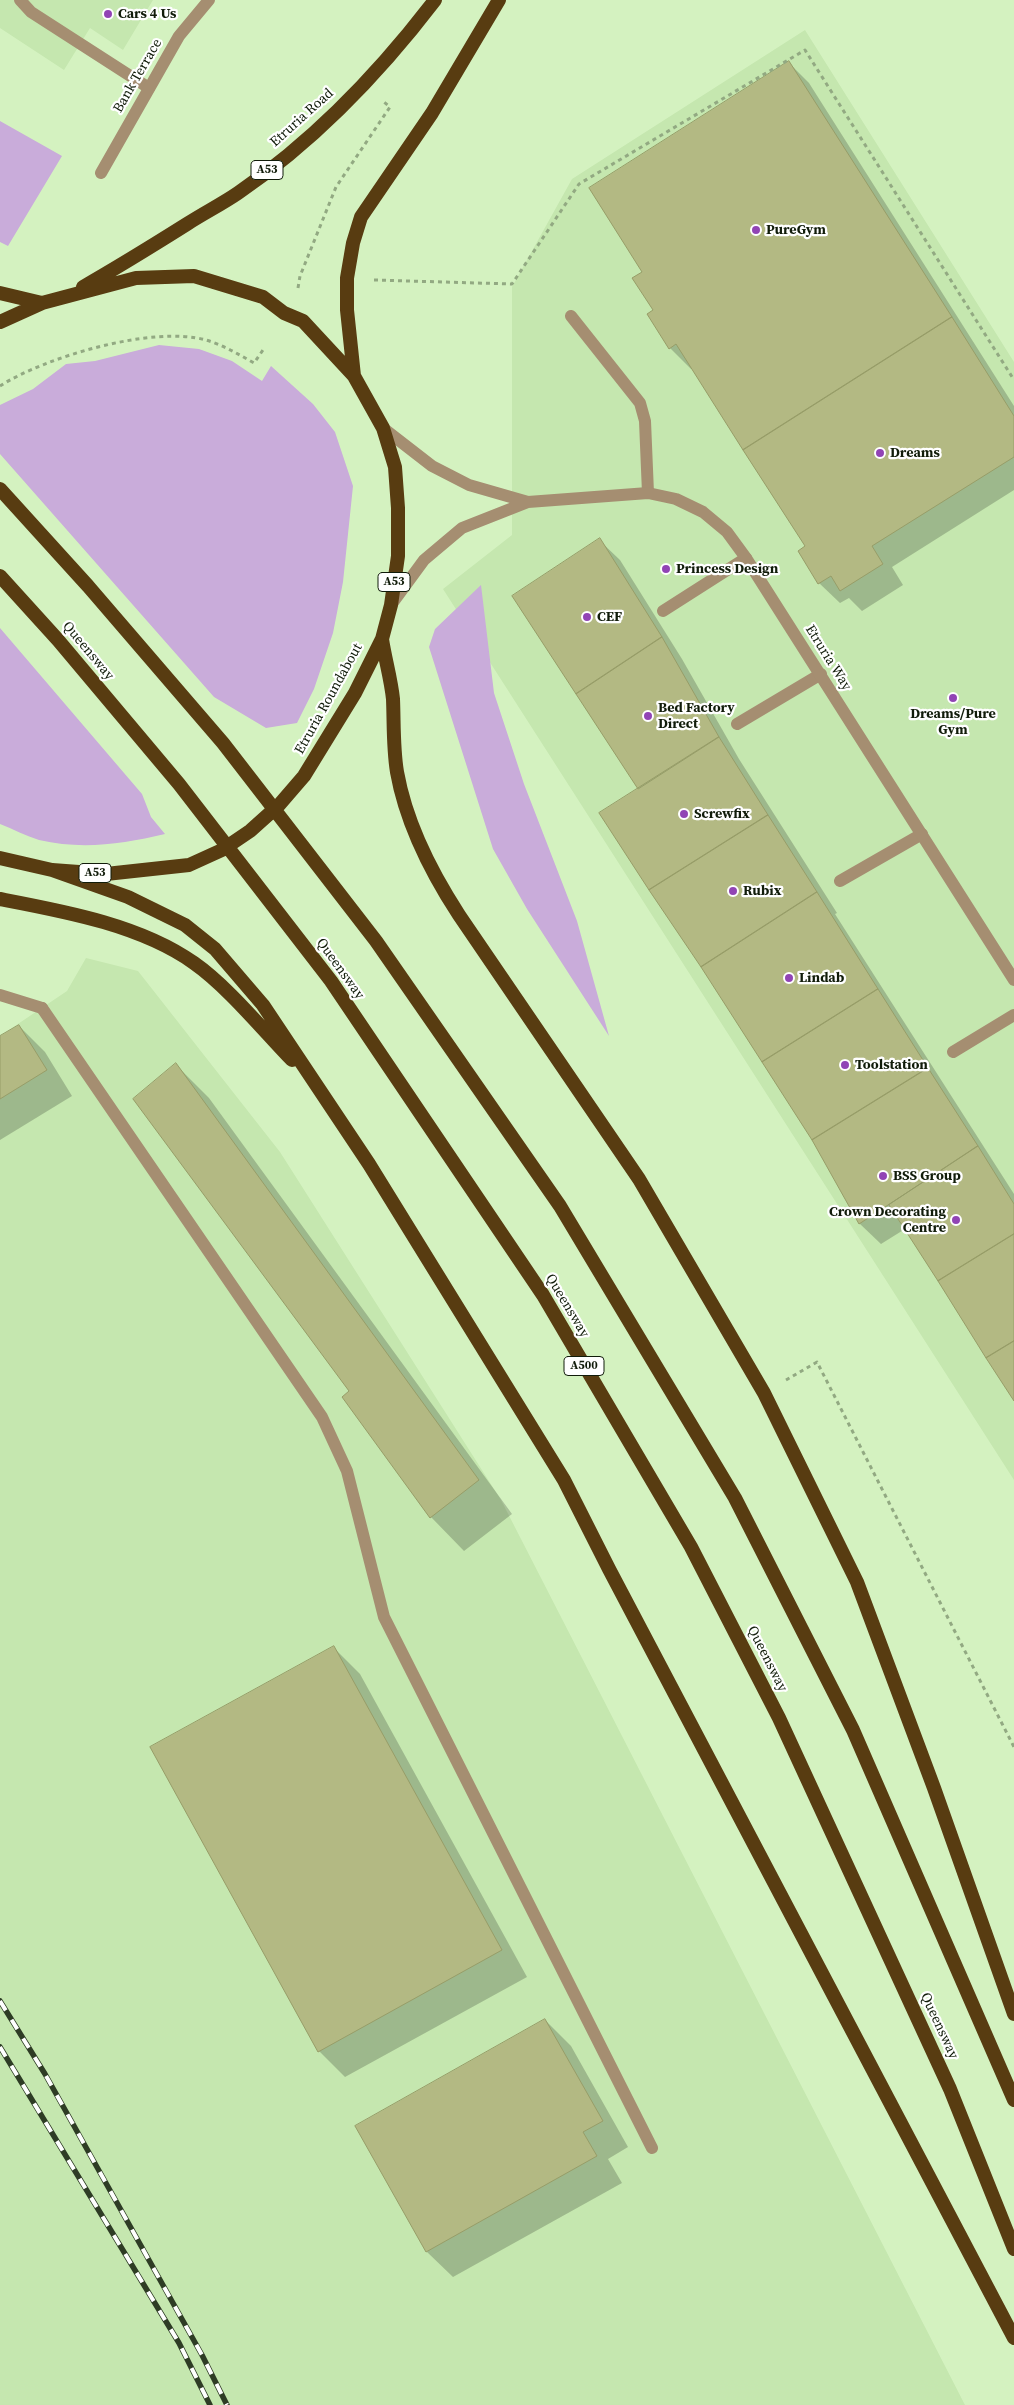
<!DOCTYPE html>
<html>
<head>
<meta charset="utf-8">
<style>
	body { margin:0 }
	canvas { display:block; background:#d4f2c0 }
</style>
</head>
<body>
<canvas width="1014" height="2405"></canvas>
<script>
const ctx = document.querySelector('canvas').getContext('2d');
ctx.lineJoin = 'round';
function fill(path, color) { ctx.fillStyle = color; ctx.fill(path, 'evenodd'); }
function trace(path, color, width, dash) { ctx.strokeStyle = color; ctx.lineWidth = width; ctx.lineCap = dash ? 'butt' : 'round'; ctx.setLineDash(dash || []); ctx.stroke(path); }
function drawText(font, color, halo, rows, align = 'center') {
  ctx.font = font + ' "Source Serif 4",serif'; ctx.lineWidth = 4.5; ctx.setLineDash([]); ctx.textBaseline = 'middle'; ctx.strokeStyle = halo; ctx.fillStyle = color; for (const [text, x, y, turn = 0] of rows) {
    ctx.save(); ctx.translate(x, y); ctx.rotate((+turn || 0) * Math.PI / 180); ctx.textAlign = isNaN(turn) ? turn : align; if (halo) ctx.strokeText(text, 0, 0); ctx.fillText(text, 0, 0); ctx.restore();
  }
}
const built = new Path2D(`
	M0 0H153L123 50 90 28 64 70 0 28Z
	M805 30 1014 362V1480L443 589 512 535V287L572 179Z
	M86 958 138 971 280 1152 501 1500 965 2405H0V1036L67 991Z`);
const green = new Path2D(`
	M0 121 62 156 8 246 0 242Z
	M159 345 199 349 232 361 262 381 271 366 313 404 335 432 353 486 343 582 333 633 314 689 297 723 266 728 214 697 0 454V405L33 389 66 364 95 361Z
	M481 585 494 693 524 784 577 921 609 1036 527 909 493 849 429 647 435 629Z
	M0 628 142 794 151 817 165 834C123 844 82 850 39 840 26 836 13 829 0 824Z`);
const shadow = new Path2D(`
	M789 63 809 83 1014 406V490L892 567 903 585 862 611 849 598 840 603 819 583 807 546 692 368 691 369 670 348 648 315 654 310 644 272Z
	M599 540 620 560 682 659 739 759 837 913 835 914 1014 1194V1399L905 1229 881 1244 860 1224 813 1140 702 966 639 789Z
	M19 1026 45 1052 72 1096 0 1140V1038Z
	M176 1065 209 1098 512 1514 464 1551 431 1517 351 1391Z
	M334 1648 360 1674 527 1977 345 2077 319 2051Z
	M545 2020 571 2046 628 2147 608 2159 622 2183 453 2277 427 2252Z`);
const building = new Path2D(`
	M789 61 952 317 743 450 676 344 669 349 647 314 653 310 632 278 642 272 589 188Z
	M952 317 1014 416V457L872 546 883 564 840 591 831 576 818 584 798 551 805 546 743 450Z
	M600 538 662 637 576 694 512 596Z
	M662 637 719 737 638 789 576 694Z
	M719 737 768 815 649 890 599 813Z
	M768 815 817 892 701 967 649 890Z
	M817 892 878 989 762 1062 701 967Z
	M878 989 928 1068 812 1140 762 1062Z
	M19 1025 47 1070 0 1099V1036Z
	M176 1063 479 1480 430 1518 342 1397 349 1391 133 1099Z
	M928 1068 978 1146 859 1224 812 1140Z
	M978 1146 1014 1204V1234L938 1281 889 1205Z
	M1014 1234V1341L986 1358 938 1281Z
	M1014 1341V1401L986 1358Z
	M334 1646 502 1950 318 2052 150 1747Z
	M545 2019 603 2121 583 2132 597 2156 426 2252 355 2126Z`);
const path = new Path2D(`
	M374 280 512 284 579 184 805 50 1014 380
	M298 288 300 276 336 187 390 107 384 102
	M0 386C45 357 153 325 206 340 223 345 238 354 254 363L263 350
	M786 1380 817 1362 1014 1747`);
const service = new Path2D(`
	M20 0 31 12 149 88
	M571 316 640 403 645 421 648 493
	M663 611 746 558
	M737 724 821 674
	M840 881 922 834
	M42 1008 322 1417 347 1471 384 1617 652 2148
	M953 1052 1014 1015`);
const minor = new Path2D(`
	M101 173 179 36 209 0
	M383 428 432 466 469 485 528 502
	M391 605 424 560 462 528 528 502 648 493 676 499 703 512 727 532 746 558 1014 980
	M0 995 42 1008`);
const trunk = new Path2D(`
	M83 287C118 267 152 246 187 224 204 213 222 204 238 193 314 141 380 72 435 0
	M0 293 42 303
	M0 322 42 303 136 278 194 276 263 297 284 313 303 321 354 376 383 428 395 467 398 508V556L391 605 382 639 355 693 304 776 279 805 250 831 222 850 189 865 106 874 52 870 0 858
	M354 376 347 310V278L353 243 361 217 432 113 499 0
	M0 489 88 586 223 743 376 941 560 1206 735 1498 853 1730 1014 2100
	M0 576 58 640 179 784 331 981 543 1295 691 1547 779 1718 950 2089 1014 2249
	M382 639C385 659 391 679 393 699 394 723 393 748 397 772 406 823 431 872 459 915L639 1179 764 1393 857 1582 934 1788 1014 2014
	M52 870 128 897 185 925 215 949 263 1005 369 1164 564 1480 609 1569 1014 2338
	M0 899C63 911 141 925 194 963 227 986 263 1030 292 1060`);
const rail = new Path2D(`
	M0 2001 45 2074 202 2355 227 2405
	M0 2047 179 2343 210 2405`);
const markers = [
	[108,14,5,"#9144b5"],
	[756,230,5,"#9144b5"],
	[880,453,5,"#9144b5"],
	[666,569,5,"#9144b5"],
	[587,617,5,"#9144b5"],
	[953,698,5,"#9144b5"],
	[648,716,5,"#9144b5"],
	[684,814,5,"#9144b5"],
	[733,891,5,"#9144b5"],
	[789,978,5,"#9144b5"],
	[845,1065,5,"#9144b5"],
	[883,1176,5,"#9144b5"],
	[956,1220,5,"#9144b5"]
];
const shields = [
	[267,170,32],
	[394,582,32],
	[95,873,32],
	[584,1366,40]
];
const shieldNames = [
	["A53",267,170],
	["A53",394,582],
	["A53",95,873],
	["A500",584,1366]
];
const poiNames = [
	["Cars 4 Us",118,14],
	["PureGym",766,230],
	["Dreams",890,453],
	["Princess Design",676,569],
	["CEF",597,617],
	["Bed Factory",658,708],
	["Direct",658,724],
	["Dreams/Pure",953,714,"center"],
	["Gym",953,730,"center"],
	["Screwfix",694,814],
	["Rubix",743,891],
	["Lindab",799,978],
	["Toolstation",855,1065],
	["BSS Group",893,1176],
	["Crown Decorating",946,1212,"right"],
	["Centre",946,1228,"right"]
];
const streetNames = [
	["Bank Terrace",138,76,-60],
	["Etruria Road",302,118,-42],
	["Queensway",88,651,50],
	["Etruria Way",828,658,58],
	["Etruria Roundabout",329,699,-61],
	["Queensway",340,969,54],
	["Queensway",567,1306,59],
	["Queensway",767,1659,63],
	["Queensway",939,2026,65]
];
fill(built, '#c5e7af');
fill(green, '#c9acda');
fill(shadow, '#0003');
fill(building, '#b3b983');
trace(building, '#979d68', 1);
trace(path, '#92a982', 3, [4, 4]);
trace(service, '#a58e71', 12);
trace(minor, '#a58e71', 12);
trace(trunk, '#583c11', 14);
trace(rail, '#2e3c25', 5.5);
trace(rail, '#fff', 4, [11]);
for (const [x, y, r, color] of markers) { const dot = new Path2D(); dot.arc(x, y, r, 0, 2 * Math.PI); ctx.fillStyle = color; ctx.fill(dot); trace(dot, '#fff', 2); }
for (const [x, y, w] of shields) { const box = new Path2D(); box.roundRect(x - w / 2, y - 9.5, w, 19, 4); ctx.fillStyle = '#fff'; ctx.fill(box); trace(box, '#111c0a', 1); }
drawText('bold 12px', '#111c0a', null, shieldNames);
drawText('bold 14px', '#111c0a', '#fff', poiNames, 'left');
drawText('14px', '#111c0a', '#fff', streetNames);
</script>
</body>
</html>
